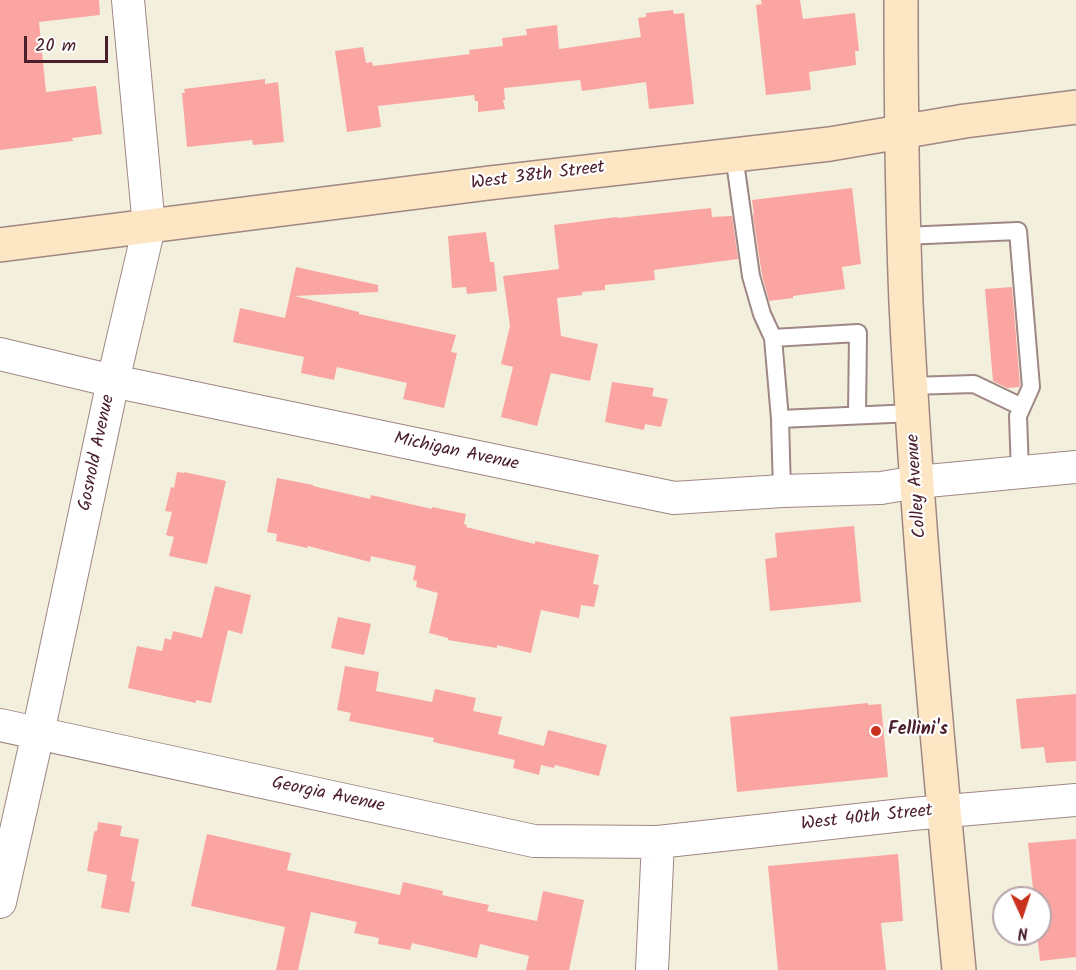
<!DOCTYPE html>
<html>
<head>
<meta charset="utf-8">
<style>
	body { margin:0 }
	#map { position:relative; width:1076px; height:970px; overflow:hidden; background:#f3efdd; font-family:Kalam,sans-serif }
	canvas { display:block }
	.north { position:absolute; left:992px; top:886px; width:60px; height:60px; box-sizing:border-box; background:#fff; border:2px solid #b7a5aa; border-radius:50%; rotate:177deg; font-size:16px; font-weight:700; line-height:24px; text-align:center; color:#4a1f2b }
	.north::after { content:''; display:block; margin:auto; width:21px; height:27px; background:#c8321e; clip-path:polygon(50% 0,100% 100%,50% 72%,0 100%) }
	.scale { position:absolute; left:24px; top:36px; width:84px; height:27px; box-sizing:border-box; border:3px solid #4a1f2b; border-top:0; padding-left:8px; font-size:18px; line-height:21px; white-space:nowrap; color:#4a1f2b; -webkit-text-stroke:4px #fff; paint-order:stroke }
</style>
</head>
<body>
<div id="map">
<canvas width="1076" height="970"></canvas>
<div class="north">N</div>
<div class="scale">20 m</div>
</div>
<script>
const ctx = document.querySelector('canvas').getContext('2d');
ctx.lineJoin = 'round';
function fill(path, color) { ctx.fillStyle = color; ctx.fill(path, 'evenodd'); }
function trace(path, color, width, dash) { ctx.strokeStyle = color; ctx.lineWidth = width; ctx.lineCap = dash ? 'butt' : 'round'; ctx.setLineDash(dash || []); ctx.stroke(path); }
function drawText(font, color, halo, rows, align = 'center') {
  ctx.font = font + ' Kalam,sans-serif'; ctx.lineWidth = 4.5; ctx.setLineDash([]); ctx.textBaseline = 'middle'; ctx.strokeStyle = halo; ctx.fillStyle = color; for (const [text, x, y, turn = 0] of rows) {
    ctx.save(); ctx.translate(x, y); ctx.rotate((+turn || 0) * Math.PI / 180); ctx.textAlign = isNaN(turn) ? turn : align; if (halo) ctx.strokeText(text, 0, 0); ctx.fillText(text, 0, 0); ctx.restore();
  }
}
const building = new Path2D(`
	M0 0H99L100 15 39 22 46 92 96 86 102 134 72 138 73 141 0 150Z
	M761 0H800L803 19 855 13 859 51H855L856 65 809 72 811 90 766 95 756 5 762 4Z
	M673 10 674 14 684 13 694 104 649 109 646 82 582 91 580 80 504 88 505 100H503L505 109 478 112V101H475L474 95 378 106 381 127 347 132 335 51 363 47 366 63 372 62 373 66 470 54 469 50 503 46 502 38 527 35 526 29 557 25 559 49 641 37 638 18 646 17V13Z
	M265 79V84L278 82 284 142 253 145 252 140 187 147 182 93H185L184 89Z
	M852 188 861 264 842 267 845 289 793 296V298L769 301 762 275 753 215H754L752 200Z
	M711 208 712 217 732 216 738 259 654 270 655 280 605 285V290L582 292V295L557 298 561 336 598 344 590 381 551 373 537 426 501 417 513 367 501 364 510 326 503 276 559 269 554 225 617 217V218Z
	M486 232 490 262H494L497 291 467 294 466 287 452 288 448 236Z
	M296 267 378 285V292L295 296 359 312V314L456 335 451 352 457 353 444 408 403 399 407 383 337 367 334 380 301 373 304 357 233 342 240 308 285 318Z
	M1012 287 1020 386 1019 387 1007 388 993 381 985 289Z
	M612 382 654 388 652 396 668 399 661 427 645 424 644 430 605 422Z
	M177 472 184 473V472L226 481 207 564 169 556 174 537 166 535 172 512 165 511 171 487 174 488Z
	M277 478 313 485V486L370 499 371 495 432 509V507L466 514 464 524 467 525 466 527 535 544V541L599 555 593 584 599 585 594 607 581 605 579 618 541 610 531 653 497 645V648L448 640V638L429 633 438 593 416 587 417 581 413 580 416 566 371 556 370 562 308 546 307 548 276 541 277 534 267 532Z
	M854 526 861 602 770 611 765 559 777 557 775 533Z
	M215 586 251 595 242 634 228 630 211 703 196 700V703L128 688 137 646 162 651 165 638 171 640 173 631 202 638Z
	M338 617 371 624 364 655 331 648Z
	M345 666 379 672 376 691 432 702 435 689 476 698 473 711 502 717 498 734 544 746 548 730 607 745 599 776 555 765 554 768 541 765 539 775 513 768 515 760 433 742 434 738 349 721 351 713 337 710Z
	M1076 694V761L1046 763 1044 747 1021 749 1016 699Z
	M868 703V705L881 704 888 777 737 792 730 717Z
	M98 822 122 826 120 836 139 839 131 881 135 882 129 913 101 908 107 875 87 871 94 833 95 831H97Z
	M207 834 291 853 287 870 400 895 403 882 443 891 442 895 489 905 487 911 537 921 543 891 584 900 569 970H526L529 956 480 944 477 958 412 943 410 950 378 944 379 938 354 933 357 922 311 912 298 970H276L285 927 191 906Z
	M1076 839V957L1040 961 1037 934H1040V898H1034L1028 843Z
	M898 854 903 921 881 923 886 970H778L768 866Z`);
const service = new Path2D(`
	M734 155 751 276 762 314 773 338
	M904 236 1018 231 1031 387 1018 416 1020 472
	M911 386 974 384 1022 407
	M780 419 913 413
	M782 491 780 419 773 338 858 333 857 415`);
const minor = new Path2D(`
	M0 354 113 381 674 498 782 491 881 488 917 482 1076 467
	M0 725 534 841 658 842 912 814 1076 800
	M0 902 38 733 113 381 149 227 128 0
	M652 970 658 842`);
const secondary = new Path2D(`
	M901 0C901 101 902 202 906 303 917 526 938 748 959 970
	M0 245 489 183 830 144 965 121 1076 107`);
const markers = [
	[876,731,6,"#c8321e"]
];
const streetNames = [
	["West 38th Street",538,177,-7],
	["Gosnold Avenue",98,453,-78],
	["Michigan Avenue",456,453,12],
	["Colley Avenue",918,486,-94],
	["Georgia Avenue",328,796,12],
	["West 40th Street",867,819,-6]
];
const poiNames = [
	["Fellini's",888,731]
];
fill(building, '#faa5a2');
trace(service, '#9e8784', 20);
trace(minor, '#9e8784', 34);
trace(secondary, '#9e8784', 36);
trace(service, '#fff', 16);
trace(minor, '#fff', 32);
trace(secondary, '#fce6c4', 33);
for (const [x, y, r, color] of markers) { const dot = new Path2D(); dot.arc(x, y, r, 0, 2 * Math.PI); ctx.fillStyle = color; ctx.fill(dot); trace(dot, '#fff', 2); }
drawText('18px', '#4a1f2b', '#fff', streetNames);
drawText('bold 18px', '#4a1f2b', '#fff', poiNames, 'left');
</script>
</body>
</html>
